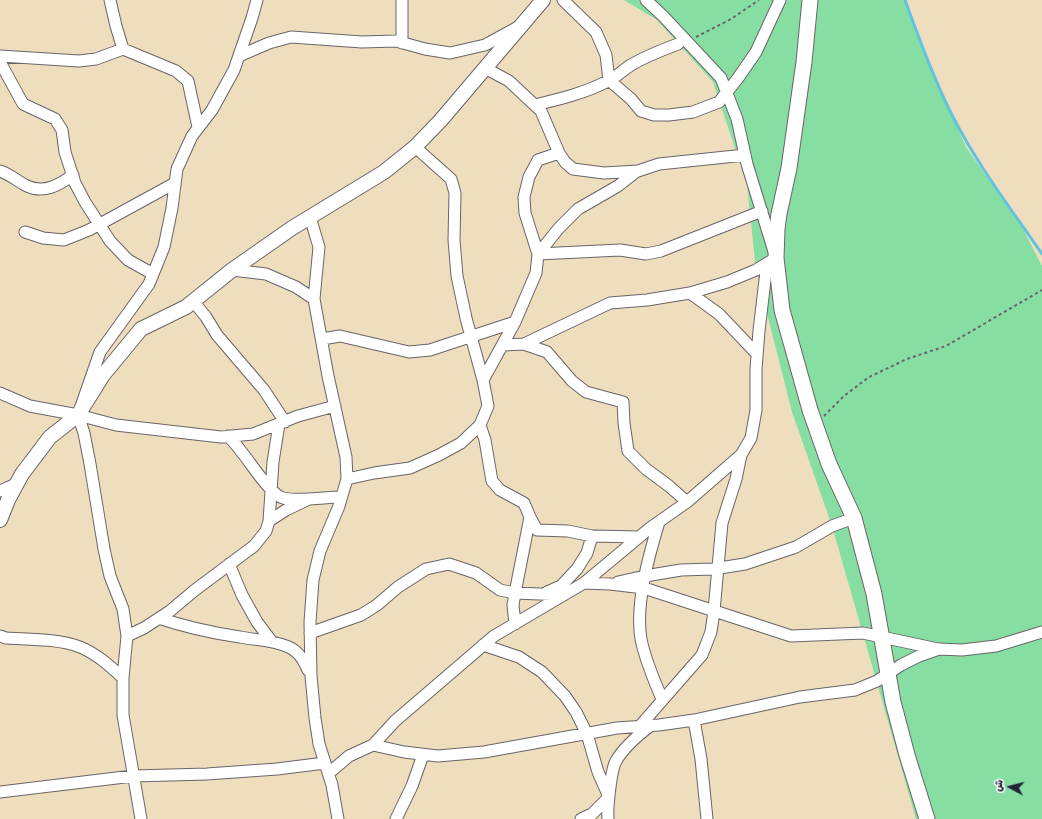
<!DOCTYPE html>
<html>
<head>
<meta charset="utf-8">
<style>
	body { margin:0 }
	#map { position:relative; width:1042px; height:819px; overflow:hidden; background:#eedebd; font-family:Mali,"Playpen Sans Arabic",sans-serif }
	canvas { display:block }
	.north { position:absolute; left:990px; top:767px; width:40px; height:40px; -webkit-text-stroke:3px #fff; paint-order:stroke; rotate:277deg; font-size:11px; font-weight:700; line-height:16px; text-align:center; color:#22223b }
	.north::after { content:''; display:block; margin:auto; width:14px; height:18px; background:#22223b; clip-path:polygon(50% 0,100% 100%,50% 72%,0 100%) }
</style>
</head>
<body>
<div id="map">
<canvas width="1042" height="819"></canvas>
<div class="north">ش</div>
</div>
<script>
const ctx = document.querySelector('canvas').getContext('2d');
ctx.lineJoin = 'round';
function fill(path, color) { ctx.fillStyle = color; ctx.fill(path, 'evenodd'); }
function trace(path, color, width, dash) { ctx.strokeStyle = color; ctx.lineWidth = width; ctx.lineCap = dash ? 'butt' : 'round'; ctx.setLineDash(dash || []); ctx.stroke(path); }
const green = new Path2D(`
	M624 0H905L910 10 926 57 966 147 1023 229 1042 266V819H916L832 526 792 412 756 270 747 184 713 82 657 20Z`);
const stream = new Path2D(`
	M905 0C919 39 933 77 951 113 976 163 1011 209 1042 254`);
const path = new Path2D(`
	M696 37 731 19 759 0
	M824 416 844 396 869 377 907 359 946 346 1042 290`);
const minor = new Path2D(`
	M110 0 116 26 123 49
	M402 0V43
	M563 0 596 32 606 55 609 80 631 99 641 111 654 115H669L693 112 719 102 738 78 756 52 780 0
	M0 56 79 61 96 59 123 49 176 71 188 81 198 127
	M239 56 269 43 291 37 362 42 396 41 425 49 450 53 485 45 518 27
	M0 62 23 104 55 119 62 130 65 152 75 183 85 202 110 241 128 260 153 274
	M485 68 509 81 541 111 559 153 565 162 573 169 604 173 638 171 659 164 745 155
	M535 105C560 99 585 93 608 81 616 77 623 70 631 65 646 56 662 50 678 44
	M0 171C10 174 18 182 27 186 44 194 59 185 73 175
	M310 217 319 247 314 299 328 376 346 457 347 479 339 506 320 551 313 580 310 622 311 676 315 718 319 744 332 785 338 819
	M25 232 43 238 64 240 89 230 175 183
	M538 254 620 250 646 254 661 251 762 211
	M538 254 559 228 578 209 618 186 637 171
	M232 270 266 274 296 287 314 299
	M690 293 719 314 757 354
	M193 301 206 317 217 335 264 390 285 422
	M322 339 340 336 409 352 430 350 515 322
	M524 344 547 352 572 381 586 392 623 402 624 423 628 451 646 469 669 486 687 502
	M503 345 524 344 610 303 647 300 690 293 727 282 756 270 776 258 747 164 737 119 721 78 664 17 646 0
	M483 380 515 322 536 273 538 254 525 213 524 197 529 177 538 160 559 153
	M0 393 30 406 78 415 116 425 221 437 253 434 298 416 335 406
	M480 425 485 440 492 481 500 490 524 503 530 517 537 530 568 531 592 536 639 537
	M228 436C234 442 239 448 244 455 252 465 271 495 283 498 302 502 322 497 341 497
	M347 479 374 473 410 468 439 455 461 443 480 425 488 406 483 380 466 318 457 276 454 240 455 193 451 179 415 147
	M0 491 18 483
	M269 521 273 462 279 424
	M659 522C649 555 635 604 641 639 645 660 654 680 662 699
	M229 564 242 595 257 622 272 642
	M618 582 645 576 681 570 713 569 745 564 796 547 832 526 854 518
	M584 583 610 584 644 588 791 636 863 633 938 649
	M547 592 561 586 577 569 587 553 592 536
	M159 618C185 627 213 633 240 637 255 640 272 640 286 646 298 650 303 659 308 670
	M515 624 513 605 515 593 530 517
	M310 633 361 615 377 605 398 587 426 569 449 564 476 573 500 590 515 593 564 595
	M0 636 6 638C28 639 60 639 80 647 97 654 110 666 123 678
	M127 636 144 628 170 611 195 590 254 546 266 531 269 521 286 510 309 499
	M483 645 519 657 542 672 565 696 576 712 587 734 598 772 609 797 592 814 581 819
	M694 720 701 759 707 819
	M639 727 702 655 711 632 714 611 722 523 736 479 741 455
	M373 745 404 752 438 756 484 752 617 728 659 725 694 720 800 697 855 690 877 681 901 665 919 656 939 649 962 650 996 646 1042 632
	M329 773 349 756 373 745 395 721 494 636 584 583 650 528 687 502 741 455 751 438 756 410V369L759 331 767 263
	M0 792 133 776 207 774 277 769 325 763
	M141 819 123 715V678L127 636 123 609 110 576 104 549 90 464 84 433 78 415 100 352 149 284 164 247 172 208 177 169 192 136 212 110 234 70 252 18 257 0
	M396 819 412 786 423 755
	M608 819C607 809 611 769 616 761 624 747 637 736 650 726`);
const tertiary = new Path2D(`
	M0 520 8 500 22 474 50 437 78 415 103 375 141 329 186 307 232 270 292 228 384 172 415 147 441 120 543 0`);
const secondary = new Path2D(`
	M810 0 804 62 789 168 779 214 777 229 776 258 782 310 810 410 829 464 854 518 874 594 893 702 907 755 927 819`);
fill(green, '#86dea2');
trace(stream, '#62c3e0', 3);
trace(minor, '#696468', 13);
trace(tertiary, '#696468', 16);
trace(secondary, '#696468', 17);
trace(path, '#696468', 2, [3, 3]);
trace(minor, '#fff', 11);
trace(tertiary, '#fff', 14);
trace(secondary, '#fff', 15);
</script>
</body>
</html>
